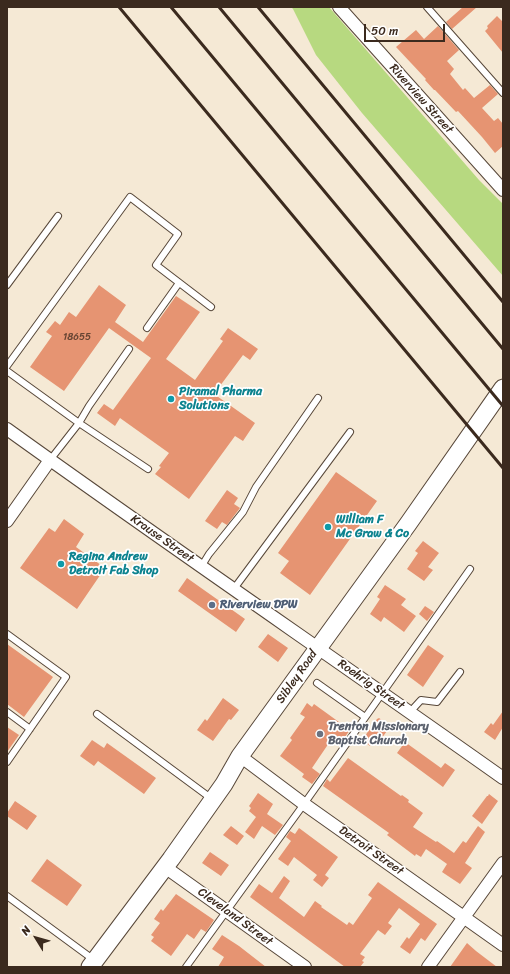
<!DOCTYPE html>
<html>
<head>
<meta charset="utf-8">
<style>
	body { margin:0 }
	#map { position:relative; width:510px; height:974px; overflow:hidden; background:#f5e9d5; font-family:Sriracha,sans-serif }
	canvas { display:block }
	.frame { position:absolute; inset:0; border:8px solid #3b2a1e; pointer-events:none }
	.north { position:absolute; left:16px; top:918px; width:40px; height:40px; -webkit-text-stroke:3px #fff; paint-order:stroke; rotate:307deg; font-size:11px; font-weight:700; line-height:16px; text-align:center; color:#3b2a1e }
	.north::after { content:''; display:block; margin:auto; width:14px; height:18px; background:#3b2a1e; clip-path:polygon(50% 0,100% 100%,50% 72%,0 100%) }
	.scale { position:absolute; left:364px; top:24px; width:81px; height:18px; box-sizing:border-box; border:2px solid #3b2a1e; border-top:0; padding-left:5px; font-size:12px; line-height:14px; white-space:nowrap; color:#3b2a1e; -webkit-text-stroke:3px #fff; paint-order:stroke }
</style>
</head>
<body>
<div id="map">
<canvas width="510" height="974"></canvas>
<div class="frame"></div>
<div class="north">N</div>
<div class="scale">50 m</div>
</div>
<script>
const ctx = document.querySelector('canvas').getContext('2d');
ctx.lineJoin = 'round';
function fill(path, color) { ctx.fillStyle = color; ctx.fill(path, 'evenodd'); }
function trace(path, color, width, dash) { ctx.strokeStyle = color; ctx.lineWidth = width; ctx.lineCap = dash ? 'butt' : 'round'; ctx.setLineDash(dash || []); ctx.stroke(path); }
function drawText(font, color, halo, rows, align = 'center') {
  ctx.font = font + ' Sriracha,sans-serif'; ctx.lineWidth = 3.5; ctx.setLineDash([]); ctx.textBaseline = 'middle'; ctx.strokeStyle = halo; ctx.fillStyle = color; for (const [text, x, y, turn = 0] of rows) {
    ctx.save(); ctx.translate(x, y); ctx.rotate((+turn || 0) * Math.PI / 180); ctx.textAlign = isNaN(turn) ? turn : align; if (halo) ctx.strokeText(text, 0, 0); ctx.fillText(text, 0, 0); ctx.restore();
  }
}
const green = new Path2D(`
	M291 7H329L479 180 503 204V276L362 113 316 55 293 9Z`);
const building = new Path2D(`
	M463 7H477L452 29 446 22Z
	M497 16 503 22V53L485 31 488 28 487 26Z
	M438 26 459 50 447 61 454 69 450 74 463 90 465 88 474 98 490 85 498 94 482 108 494 121 498 118 503 124V146L495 153 482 137 458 111 456 112 435 90H434L425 80 426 79 396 47 416 30 424 39Z
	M99 285 126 305 115 322 143 342 176 296 200 312 166 359 195 380 223 341 220 339 228 328 258 349 250 360 243 355 214 394 255 423 243 441 235 436 189 499 155 474 161 467 159 466 169 453 120 418 115 426 97 413 104 404 113 410 151 358 109 328 64 391 30 367 52 336 46 332 55 321 60 325 69 312 76 317Z
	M336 472 377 501 310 595 280 573 289 561 278 553Z
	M227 490 238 498 234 504 240 508 227 525 222 522 217 529 205 521Z
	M64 519 84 534 76 547 105 568 77 609 20 568 49 528 55 532Z
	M423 541 439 553 428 567 433 570 424 581 407 569 418 553 415 551Z
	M187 578 245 619 236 632 178 591Z
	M385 585 406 599 401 605 416 616 404 632 384 617 381 622 370 614 380 599 377 597Z
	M425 606 434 612 427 621 419 614Z
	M268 634 288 648 278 662 258 647Z
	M7 644 53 677 24 717 7 704Z
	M428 645 444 656 423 687 407 675Z
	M223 698 239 710 231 720 229 719 213 741 197 730 205 719 207 721Z
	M307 703 312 707 314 704 350 730 339 745 331 740 312 768 320 774 312 784 302 777 304 774 280 756 292 740 290 738 305 717 300 714Z
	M503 711V727L495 740 484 732 491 723 493 725Z
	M379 718 386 723 385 725 389 728 377 745 373 742 370 746 362 740 377 719Z
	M7 727 19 735 7 752Z
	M92 740 104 748 107 743 156 778 144 794 98 761 94 766 80 756Z
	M405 742 441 768 445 763 455 770 443 787 397 753Z
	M348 758 401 796 402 795 409 800 408 802 423 813 413 827 436 842 437 841 454 853 463 841 466 843 478 826 485 832 465 863 472 868 460 884 442 872 447 864 426 849 421 857 416 854 415 856 387 835 389 833 323 786 327 779 330 782Z
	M258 793 273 804 267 814 283 825 275 835 262 826 254 839 245 832 256 817 249 811 251 808 249 806Z
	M489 794 498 801 482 824 472 816 487 796H488Z
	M15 801 37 816 27 830 7 816V813Z
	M231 826 244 836 237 845 223 835Z
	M299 828 338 857 325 875 329 878 322 887 313 880 317 875 294 857 288 866 278 859 291 841 286 837 290 831 295 834Z
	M210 852 229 865 221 876 202 863Z
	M47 859 82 885 67 906 31 881Z
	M284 876 290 881 279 898 304 917 315 901 322 906 321 907 347 925 349 922 353 925 372 898 368 895 378 882 437 924 425 941 421 938 410 954 400 947 407 937 409 939 420 924 399 908 388 923 392 926 385 935 378 930 360 954 365 957 362 961 364 962 360 967H345L250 897 259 884 272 893Z
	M176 894 214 920 206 932 201 929 194 939 187 934 171 956 151 941 154 937 151 935 160 923 154 919 161 909 163 911Z
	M222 935 239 946 266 967H218L224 957 212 949Z
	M467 943 476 951 497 967H450Z`);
const service = new Path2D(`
	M427 7 503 93
	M7 285 58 216
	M147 328 179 283
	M7 366 130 197 178 234 156 265 211 307
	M7 371 79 423 89 406 129 349
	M50 460 79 423 148 469
	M201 567 209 554 243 512 256 487 318 398
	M233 590 350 432
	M7 634 66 677 7 762
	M317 683 365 717
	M7 712 30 729
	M410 712 421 700 437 702 460 672
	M97 714 212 799
	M7 896 94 960
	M186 967 304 804 470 569`);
const minor = new Path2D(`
	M339 7 503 190
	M7 429C171 547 338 661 503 778
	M7 521 50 460
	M240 756 304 804 503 945
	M165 867 305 967
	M428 967 503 863`);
const secondary = new Path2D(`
	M90 967 171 859 224 784 240 756 408 524 503 388`);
const rail = new Path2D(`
	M119 7 503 468
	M171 7 503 406
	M219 7 503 349
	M258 7 503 302`);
const markers = [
	[171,399,4,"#0f9aa8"],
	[328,527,4,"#0f9aa8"],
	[61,564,4,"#0f9aa8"],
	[212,605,4,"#5c6f8a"],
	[320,734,4,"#6b7280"]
];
const numberNames = [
	["18655",77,337]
];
const streetNames = [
	["Riverview Street",421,99,48],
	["Krause Street",162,539,35],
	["Sibley Road",297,677,-55],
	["Roehrig Street",371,685,35],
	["Detroit Street",371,851,35],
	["Cleveland Street",235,917,36]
];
const cultureNames = [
	["Piramal Pharma",179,392],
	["Solutions",179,406],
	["William F",336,520],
	["Mc Graw & Co",336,534],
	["Regina Andrew",69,557],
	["Detroit Fab Shop",69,571]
];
const serviceNames = [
	["Riverview DPW",220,605]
];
const worshipNames = [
	["Trenton Missionary",328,727],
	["Baptist Church",328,741]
];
fill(green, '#b7d980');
fill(building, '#e69472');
trace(service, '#574739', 8);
trace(minor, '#574739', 14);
trace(secondary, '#574739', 19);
trace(service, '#fff', 6);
trace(minor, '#fff', 12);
trace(secondary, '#fff', 17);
trace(rail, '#3b2a1e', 3);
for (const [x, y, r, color] of markers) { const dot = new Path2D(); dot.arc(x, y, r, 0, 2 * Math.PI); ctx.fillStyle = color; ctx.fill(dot); trace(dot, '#fff', 1.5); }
drawText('10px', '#643', null, numberNames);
drawText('12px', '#3b2a1e', '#fff', streetNames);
drawText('bold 12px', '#0d838f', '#fff', cultureNames, 'left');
drawText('bold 12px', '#4e5e75', '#fff', serviceNames, 'left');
drawText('bold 12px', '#5b616d', '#fff', worshipNames, 'left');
</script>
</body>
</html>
